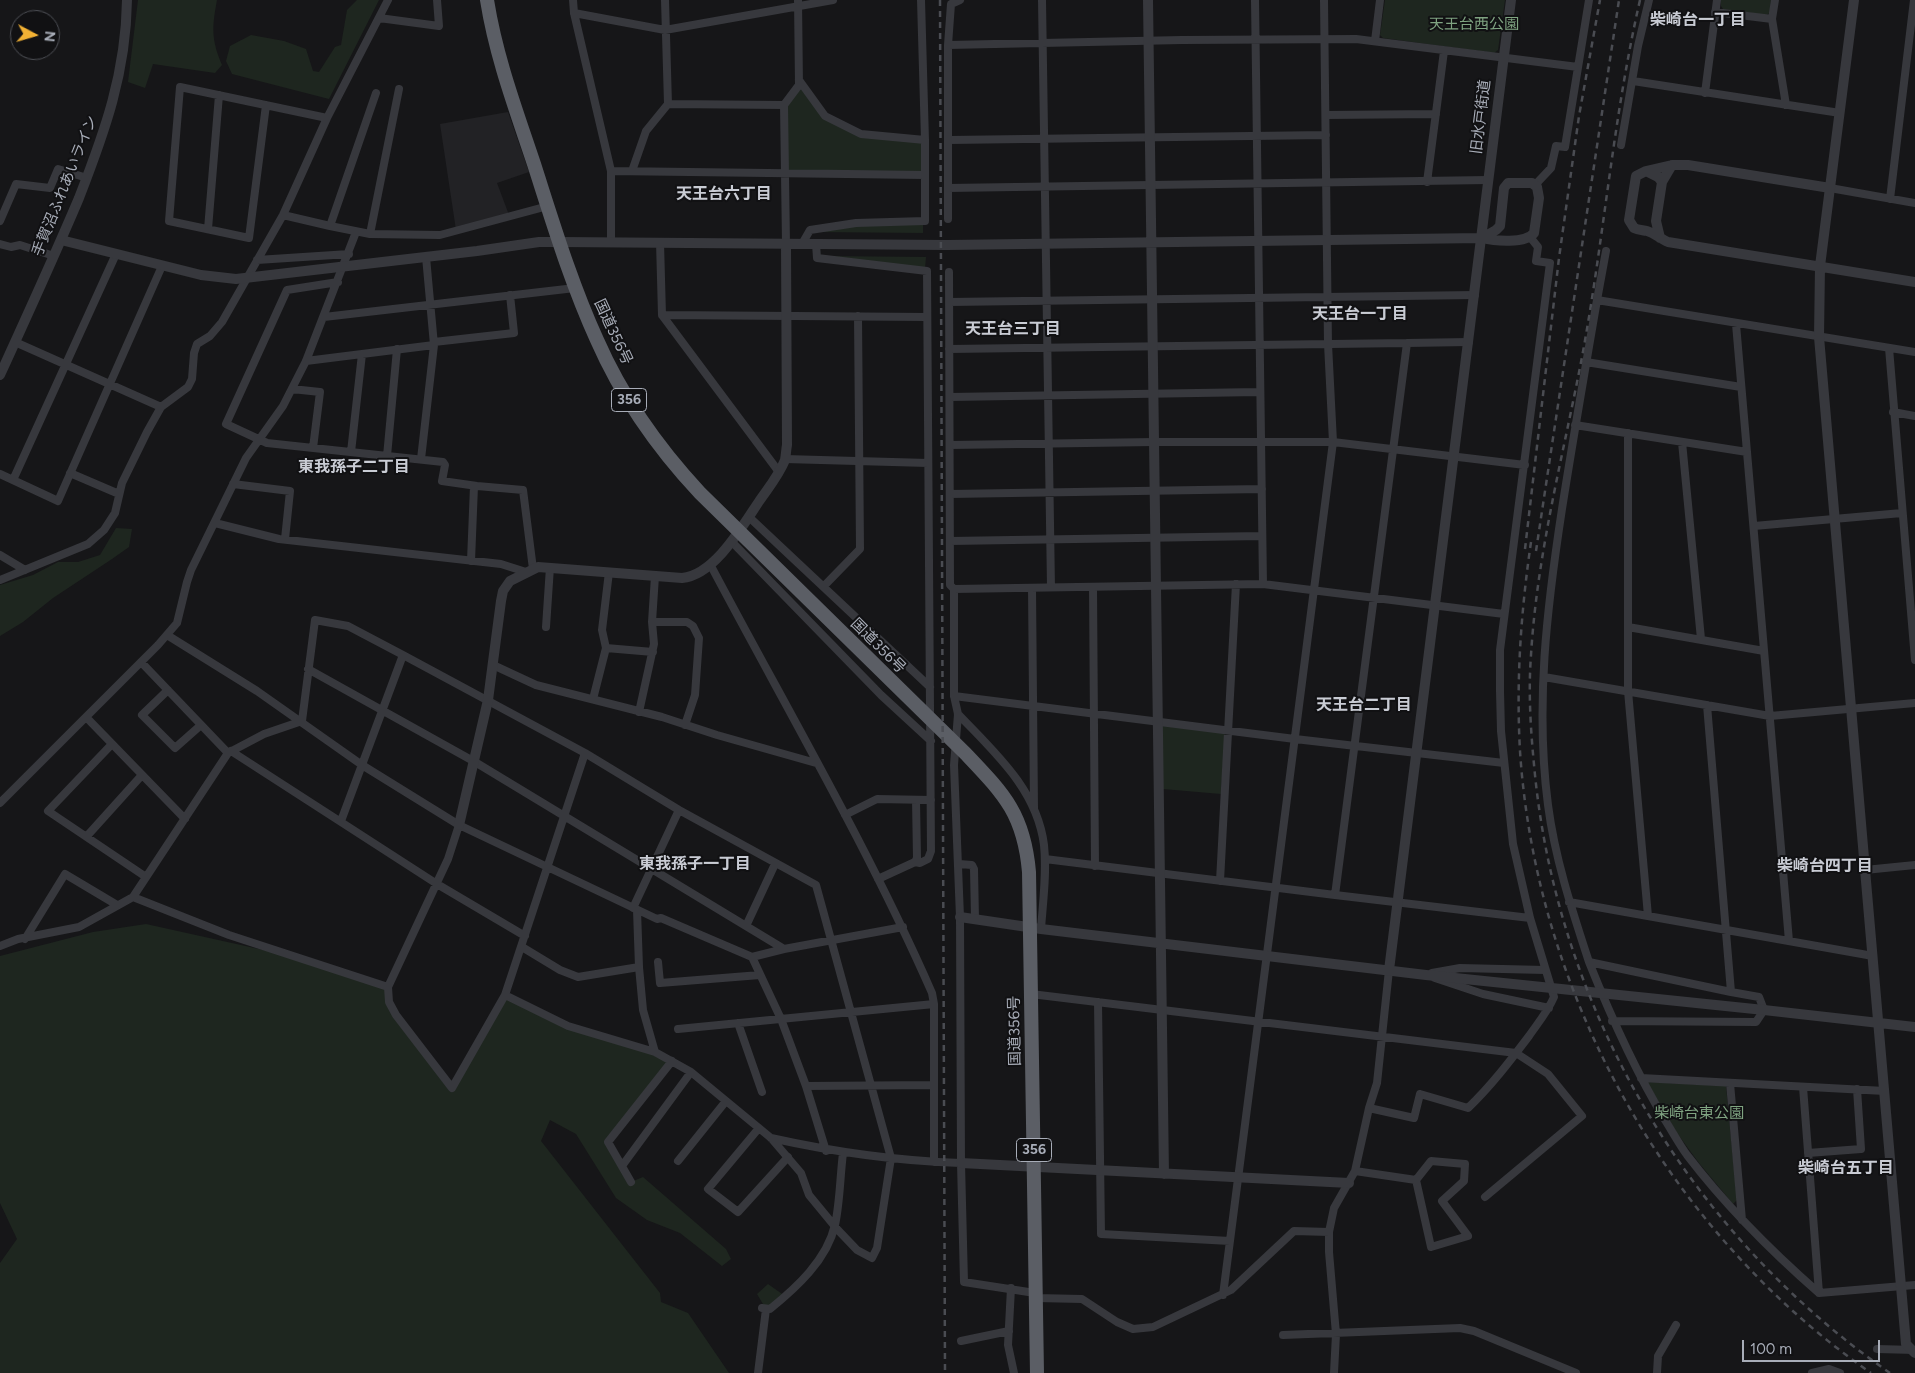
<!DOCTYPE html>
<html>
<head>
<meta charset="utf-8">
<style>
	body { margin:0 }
	#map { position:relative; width:1915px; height:1373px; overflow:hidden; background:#161618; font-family:Figtree,sans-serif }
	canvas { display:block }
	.north { position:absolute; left:10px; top:10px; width:50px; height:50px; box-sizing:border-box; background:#111113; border:1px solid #4d4f55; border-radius:50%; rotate:96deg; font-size:14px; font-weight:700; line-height:20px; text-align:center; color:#a8adb8 }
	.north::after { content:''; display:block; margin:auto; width:18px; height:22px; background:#f2b134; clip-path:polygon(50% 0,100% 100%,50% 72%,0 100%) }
	.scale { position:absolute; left:1742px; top:1340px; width:138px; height:22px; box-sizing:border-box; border:2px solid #a8adb8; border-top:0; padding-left:6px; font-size:15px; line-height:18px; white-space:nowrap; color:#a8adb8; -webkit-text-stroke:4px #111113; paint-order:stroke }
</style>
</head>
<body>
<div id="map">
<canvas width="1915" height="1373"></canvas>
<div class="north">N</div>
<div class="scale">100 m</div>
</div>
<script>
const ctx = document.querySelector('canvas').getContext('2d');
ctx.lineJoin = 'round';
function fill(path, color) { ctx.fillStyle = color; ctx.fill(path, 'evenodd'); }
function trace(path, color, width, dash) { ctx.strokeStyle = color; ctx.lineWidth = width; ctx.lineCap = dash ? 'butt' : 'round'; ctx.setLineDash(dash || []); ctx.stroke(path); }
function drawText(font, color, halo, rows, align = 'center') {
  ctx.font = font + ' Figtree,"Noto Sans JP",sans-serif'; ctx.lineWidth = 4; ctx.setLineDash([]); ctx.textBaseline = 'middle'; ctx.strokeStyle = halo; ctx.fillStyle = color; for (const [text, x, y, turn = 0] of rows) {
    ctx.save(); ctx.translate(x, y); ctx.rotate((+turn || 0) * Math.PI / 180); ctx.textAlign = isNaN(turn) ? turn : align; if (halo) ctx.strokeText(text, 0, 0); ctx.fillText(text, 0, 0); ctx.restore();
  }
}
const built = new Path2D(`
	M508 112 529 172 497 183 509 215 456 230 440 124Z`);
const green = new Path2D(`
	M138 0H217C212 27 211 39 222 65L215 73 153 64 145 88 128 82Z
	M357 0H379L329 99 232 74 226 61 230 46 251 35 284 41 306 49 313 71 319 72 335 47 341 45 347 10Z
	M1385 0H1505L1498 50 1494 53 1383 38 1380 35Z
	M1721 0H1771L1770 12 1767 15 1723 9 1721 6Z
	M801 88 824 118 860 136 923 142 924 173 788 171 787 106Z
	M923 224V233L813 232 856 226Z
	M823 256 926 257 925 268Z
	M116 528 132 529 129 547 112 559 53 598 23 622 0 636V585L33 575 58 562H78L100 555Z
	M1162 725 1225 733 1221 794 1163 789Z
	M146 924 286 955 388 987 396 1015 452 1088 505 995 568 1026 672 1061 608 1142 631 1182 643 1177 726 1249 731 1259 722 1266 680 1233 647 1220 616 1198 576 1134 550 1120 541 1141 660 1293 661 1302 688 1313 729 1373H0V1263L17 1239 0 1203V956L93 932Z
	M1647 1082 1726 1086 1737 1200 1733 1204 1699 1163 1677 1133Z
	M768 1284 785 1296 766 1309 757 1294Z`);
const minor = new Path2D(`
	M573 0 574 13 611 171V242
	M665 0 668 104
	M1042 0 1051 587
	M1255 0 1263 584
	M1775 0 1772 19 1786 105
	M1715 12 1772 19
	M574 13 665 30 833 0
	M379 18 439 26 437 0
	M1375 41 1380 0
	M948 45 1182 40 1356 39 1578 67
	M799 80 825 116 861 134 925 140
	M1633 81 1840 113
	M1705 93 1717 0
	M266 105 249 238 169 221 180 87 327 118
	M1326 115 1436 114
	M949 140 1326 135
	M1621 145 1638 46 1649 0
	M611 171 925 175
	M632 171 646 131 668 104 784 105
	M1427 182 1444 51
	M1535 185 1551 168 1556 146 1565 147 1589 0
	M948 188 1488 180
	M1830 188 1915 203
	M1890 199 1914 0
	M283 215 330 226 376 93
	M948 219V45L951 4 960 0
	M0 221 16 184 50 188 58 169 87 178
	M330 226 370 234 440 235 548 206
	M208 229 219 95
	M370 234 399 89
	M660 242 662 315 779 472
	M0 244 11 247 20 245 54 256
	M786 244 784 105 799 85 798 0
	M802 244 810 230 856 223 925 221V140L921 0
	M816 244 817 258 927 271 931 851 928 859 920 863 915 862 878 879
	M1606 251 1597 300 1915 352
	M257 260 349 254
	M949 272 950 585 954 589V696L958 714 954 765 960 917 961 1163 964 1282 1035 1293
	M338 282 287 290 226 424 267 443 443 462 445 465 442 481 477 486 523 490 533 569
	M1597 300C1585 370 1573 439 1562 509 1547 607 1535 706 1548 805 1555 859 1572 910 1589 962L1731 992 1707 705
	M949 302 1475 295
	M662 315 927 317
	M324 317 575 288
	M1736 324 1789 941
	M15 342 161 407
	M434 342 514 333 510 295
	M1469 342 1407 343 1335 895 1530 918
	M1889 348 1915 660
	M949 349 1407 343
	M306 361 434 345
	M1586 362 1741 387
	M292 389 320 392 313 448
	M950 397 1259 392
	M1893 412 1915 416
	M1575 425 1747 452
	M1628 433V691L1648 916
	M1682 442 1701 639
	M950 445 1154 442H1333L1525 465
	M351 452 362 354
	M387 456 397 349
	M421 459 434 345 426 257
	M785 459 928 463
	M70 473 119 494
	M0 474 58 501 162 266
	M13 480 116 254
	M233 484 290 491 285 539
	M950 494 1262 489
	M749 517 930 687
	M215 523 279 539 501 564 526 572
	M1754 526 1902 513
	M950 541 1262 536
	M732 542 881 695 931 741
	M0 555 25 570
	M471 561 474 486
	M710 564C785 706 867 845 932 993L934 1004V1162
	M0 580 88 544 104 530 115 513 122 483 147 432 161 407 188 387 192 379 194 353 197 344 210 336 222 322 283 215 327 118 388 0
	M824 586 860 549 858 316
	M1093 587 1095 866
	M1032 588 1034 808
	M954 589 1263 584 1504 614
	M652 622H687L693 626 699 638 695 695 685 725
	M546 627 550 567
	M1628 627 1764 651
	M167 635 257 691 362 765 459 825 657 919 661 918 752 957 784 949 903 927
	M606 648 653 652
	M141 662 228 753
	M493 665 536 685 662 717 717 735 816 763
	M308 669 475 762 784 949
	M1544 677 1770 716 1915 703
	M168 690 142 715 175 748 201 725
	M954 696 1295 739 1504 763
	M593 699 606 648 602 630 609 572
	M639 712 654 644 652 622 655 576
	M958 714C994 752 1037 789 1044 845 1047 872 1043 901 1041 929
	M86 717 185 819
	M112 744 48 811 146 877
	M231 751 437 884 525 936
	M0 803 158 645 177 623 187 582 191 570 246 458 283 406 306 361 356 232
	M845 815 877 799 931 800
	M341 821 403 655
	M459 825 448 859 388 987 389 1002 396 1015 452 1088 505 995 585 753
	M87 836 142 775
	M1045 859 1335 895
	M915 862 917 858 916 800
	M959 864 972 865 974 869 975 919
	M1865 870 1915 865
	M1220 881 1236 584
	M133 897 229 935 388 987
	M1569 902 1873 956
	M633 908 679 810
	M746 926 775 864
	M25 939 65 874 117 905
	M0 946 18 939 79 927 133 897 228 753 264 734 302 721 315 620 348 626 403 655 585 753 679 810 816 885 891 1158 877 1248 872 1258 857 1250 837 1229 809 1195 801 1173 771 1138 691 1072 655 1052 643 1010 639 967 637 910
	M522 947 560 970 578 977 639 967
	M752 957 781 1019 806 1086 826 1151
	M658 962 660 983 760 975
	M1589 962C1611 1017 1634 1069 1665 1120 1672 1131 1679 1144 1687 1155 1726 1206 1771 1251 1819 1293L1915 1285
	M1432 973 1460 968 1545 970
	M1435 978 1483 994 1549 1008
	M1031 994 1516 1053 1548 1074 1582 1116 1485 1197
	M505 995 568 1026 655 1052
	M1098 1002 1101 1234 1230 1241
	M1612 1021 1756 1022 1764 1010 1759 997 1731 992
	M738 1023 762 1092
	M678 1029 934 1004
	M1641 1078 1885 1091
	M1730 1083 1742 1220
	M806 1086 934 1085
	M1803 1087 1819 1293
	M1369 1108 1414 1118 1420 1094 1468 1108C1491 1086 1510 1061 1529 1036 1538 1023 1548 1011 1554 997L1530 918 1513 844 1501 731 1500 691V650L1550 263 1536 261 1538 247 1530 237
	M759 1128 708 1189 738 1212 788 1157
	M771 1138C834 1152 897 1161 961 1163
	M1808 1153 1861 1149 1857 1089
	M678 1161 726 1101
	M622 1166 691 1072
	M1355 1171 1416 1180 1431 1247 1468 1236 1442 1201 1464 1181 1465 1164 1431 1161 1416 1180
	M631 1182 608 1142 672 1061
	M1011 1288 1008 1345 1014 1373
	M1223 1295 1333 442 1328 344 1324 0
	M1036 1298 1082 1299 1117 1322 1133 1329 1153 1327 1231 1290 1294 1231 1329 1232
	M762 1308 770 1309C796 1288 827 1260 835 1225 840 1202 840 1177 843 1153
	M1283 1335 1460 1328 1474 1331 1576 1373
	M961 1341 1009 1331
	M1877 1349 1915 1350
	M758 1373 766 1309
	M1334 1373 1336 1334 1329 1252V1232L1334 1208 1355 1171 1369 1108 1377 1083 1389 970
	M1657 1373 1658 1356 1676 1325
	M1812 1373 1829 1369 1840 1373`);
const tertiary = new Path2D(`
	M1148 0 1164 1174
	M1854 0 1820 266 1819 337 1906 1344 1915 1353
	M1672 165H1688L1830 188
	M1646 171 1672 165 1662 182
	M1660 238 1656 221 1662 182 1658 177 1646 171 1636 176 1629 220 1634 228C1638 230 1643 230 1647 231 1654 233 1661 239 1668 242L1915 282
	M61 240 201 275 236 279 477 251 539 242H560L947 245 1482 238C1494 241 1526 244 1534 233L1539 198 1537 187 1532 183H1508L1504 188 1500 226 1496 230 1482 238
	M0 375C27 316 54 257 79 198 105 131 126 73 127 0
	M459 825 488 700 501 601 503 591 510 581 538 567 682 578C715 575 743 525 760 500 769 487 779 475 785 460 786 455 786 450 787 445L786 244
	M960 917 1041 929 1426 975 1764 1010 1915 1027
	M1389 970 1511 0
	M961 1163 1349 1183`);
const trunk = new Path2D(`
	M487 0C496 57 516 110 534 164 553 223 571 283 597 340 622 397 658 448 700 493L966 754C1004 794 1024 814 1029 872L1037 1373`);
const rail = new Path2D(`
	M940 0 945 1373
	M1640 0C1613 118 1604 239 1582 357 1563 456 1537 554 1531 655 1528 695 1531 735 1535 775 1559 1014 1692 1236 1890 1373
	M1531 542C1521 611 1516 680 1520 751 1536 996 1669 1233 1871 1373
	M1525 549 1559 258 1579 116 1600 0
	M1536 551 1619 0`);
const shields = [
	[629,400,35],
	[1034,1150,35]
];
const shieldNames = [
	["356",629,400],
	["356",1034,1150]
];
const parkNames = [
	["天王台西公園",1474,25],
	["柴崎台東公園",1699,1114]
];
const streetNames = [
	["旧水戸街道",1481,117,-83],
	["手賀沼ふれあいライン",65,186,-68],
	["国道356号",613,332,65],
	["国道356号",878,646,45],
	["国道356号",1015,1031,-91]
];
const neighbourhoodNames = [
	["柴崎台一丁目",1698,20],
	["天王台六丁目",724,194],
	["天王台一丁目",1360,314],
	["天王台三丁目",1013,329],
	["東我孫子二丁目",354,467],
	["天王台二丁目",1364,705],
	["東我孫子一丁目",695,864],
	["柴崎台四丁目",1825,866],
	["柴崎台五丁目",1846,1168]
];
fill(built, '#222225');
fill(green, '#1e261f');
trace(minor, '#37383d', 8);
trace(tertiary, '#37383d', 10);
trace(trunk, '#5b5e65', 14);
trace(rail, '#4a4c52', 2.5, [6, 5]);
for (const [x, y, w] of shields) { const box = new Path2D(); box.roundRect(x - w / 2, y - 11.5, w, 23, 4); ctx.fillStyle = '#111113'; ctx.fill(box); trace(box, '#a8adb8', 1); }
drawText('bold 14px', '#a8adb8', null, shieldNames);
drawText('15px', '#7fa381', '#111113', parkNames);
drawText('15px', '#a8adb8', '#111113', streetNames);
drawText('bold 16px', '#c9ccd4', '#111113', neighbourhoodNames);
</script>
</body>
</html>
